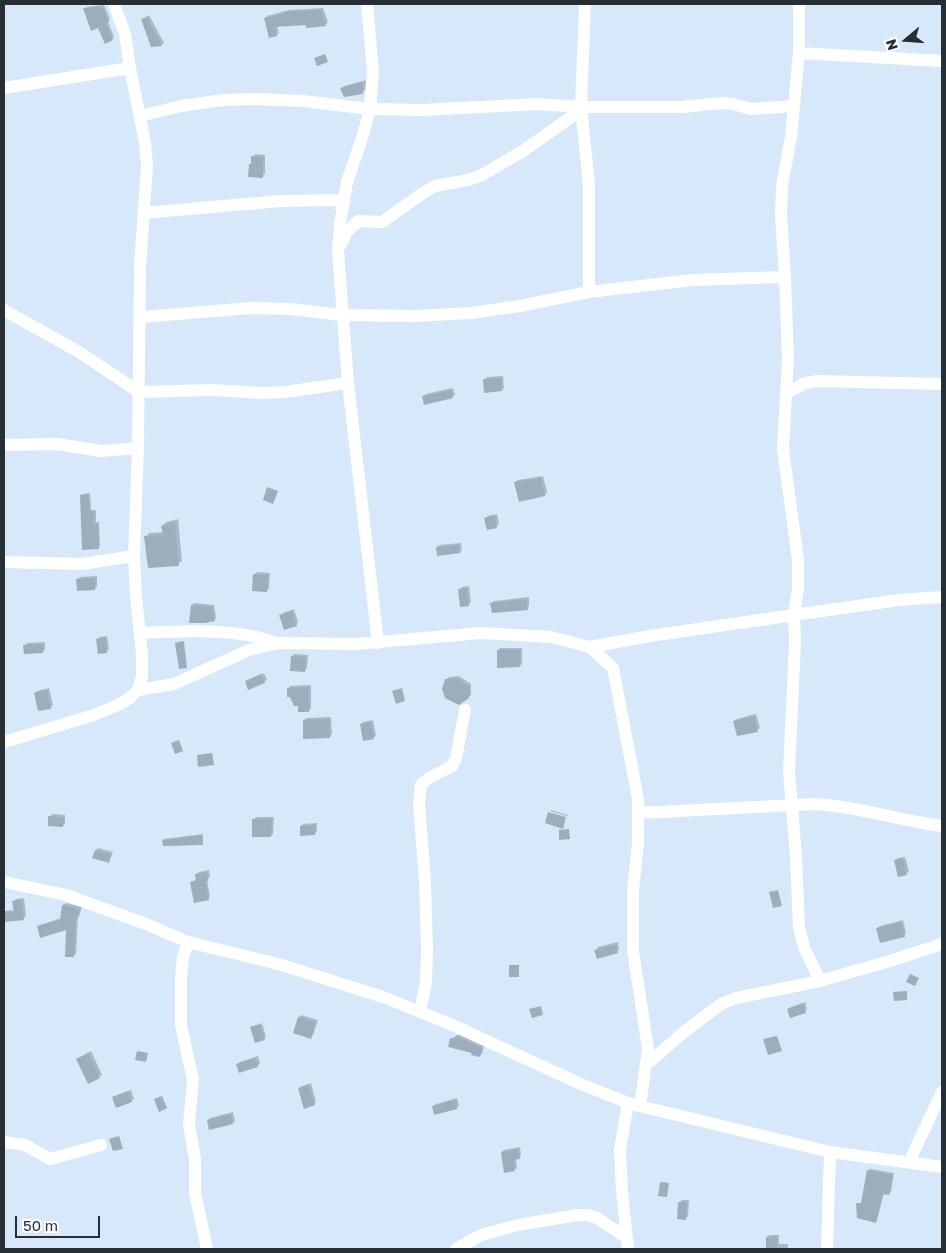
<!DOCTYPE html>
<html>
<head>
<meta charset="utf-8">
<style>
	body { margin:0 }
	#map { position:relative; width:946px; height:1253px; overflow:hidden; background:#d6e8f9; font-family:"Golos Text",sans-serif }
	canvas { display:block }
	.frame { position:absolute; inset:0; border:5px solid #272e34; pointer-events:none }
	.north { position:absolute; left:881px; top:15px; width:50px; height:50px; -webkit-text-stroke:4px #fff; paint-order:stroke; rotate:252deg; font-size:14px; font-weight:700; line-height:20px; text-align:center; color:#272e34 }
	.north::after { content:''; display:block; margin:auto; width:18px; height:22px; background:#272e34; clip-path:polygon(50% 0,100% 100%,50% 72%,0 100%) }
	.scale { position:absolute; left:15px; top:1216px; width:85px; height:22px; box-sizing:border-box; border:2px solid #272e34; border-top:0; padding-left:6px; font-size:15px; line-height:18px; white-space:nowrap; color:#272e34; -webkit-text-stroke:4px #fff; paint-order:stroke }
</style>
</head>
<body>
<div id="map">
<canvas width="946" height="1253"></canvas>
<div class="frame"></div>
<div class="north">N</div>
<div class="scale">50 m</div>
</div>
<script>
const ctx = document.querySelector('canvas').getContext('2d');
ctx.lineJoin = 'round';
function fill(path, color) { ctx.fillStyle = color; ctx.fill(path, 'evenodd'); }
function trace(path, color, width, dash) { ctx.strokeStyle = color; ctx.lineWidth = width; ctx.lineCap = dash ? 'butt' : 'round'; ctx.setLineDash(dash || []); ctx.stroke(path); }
const shadow = new Path2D(`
	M104 5 110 19 108 22 114 37 112 39 99 26 85 9 87 7Z
	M323 8 328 22 326 24 307 26V24L277 25 279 33 276 35 265 18 267 16 289 10Z
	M149 15 164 43 161 45 143 19Z
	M366 80 365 90 362 93 342 88 344 86Z
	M255 154 265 155V174L262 176 252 163 253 157Z
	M503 376 504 388 502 390 485 380 487 377Z
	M453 388 455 395 452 397H423L426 394Z
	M543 476 547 492 545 495 515 482 518 480Z
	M90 493 91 510H96V522H99L100 546 98 548 81 496 83 494Z
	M497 514 499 524 497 526 486 518 488 516Z
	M178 519 182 561 178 564 146 537 149 533 163 532 162 526 166 522Z
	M461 543 462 550 460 552 437 548 439 545Z
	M257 572 270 573 269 588 267 591 254 575Z
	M97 576V586L95 589 78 579 80 577Z
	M469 586 471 602 469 604 461 606 459 590 462 587Z
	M529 597V606L527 609 492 603 494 601Z
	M194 603 214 605 216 618 214 620 192 605Z
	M294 609 298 622 296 625 281 615 283 613Z
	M107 636 109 649 106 652 97 639 100 637Z
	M184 641 187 666 176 643Z
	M45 642V649L43 652 25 645 27 643Z
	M500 648H522V664L520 666 498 651Z
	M294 654 308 655 307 668 305 670 292 657Z
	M264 673 267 680 264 682 246 681Z
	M459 676 471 684V695L468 697 447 680 449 677Z
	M311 685V708L309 711 299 705 288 689 290 686Z
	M49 688 53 705 50 708 35 693 37 691Z
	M756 714 760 728 757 730 735 721 737 719Z
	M331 717 332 734 329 737 304 720 307 718Z
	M373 720 376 736 373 738 361 724 363 722Z
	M551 810 568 815 567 816 550 811Z
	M52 814 65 815V823L62 826 50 817Z
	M256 817H274L273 834 271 836 254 819Z
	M317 823V831L315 834 301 826 303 824Z
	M203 834V844L163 840 164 839Z
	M98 848 113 852 109 862 96 850Z
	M905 857 909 871 906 874 896 861 898 858Z
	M209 870 210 877 207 880 210 896 208 899 191 882 197 879 196 875 199 872Z
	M24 898 26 916 23 918 4 920V911L15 910 14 901 16 899Z
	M66 903 82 907 80 913 78 916 76 954 73 956 68 928 38 927 40 925 61 918 63 905Z
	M903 920 906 933 904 936 878 928 880 926Z
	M618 942 619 949 617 952 596 950 598 947Z
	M805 1002 807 1009 805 1012 788 1009 791 1007Z
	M301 1015 318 1020 313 1035 311 1037 294 1032 299 1017Z
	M262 1023 266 1037 264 1039 252 1027Z
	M459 1034 484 1045 482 1054 479 1056 451 1039Z
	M91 1051 102 1075 88 1082 77 1059Z
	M258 1056 260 1063 258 1066 240 1072 237 1065 240 1062Z
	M311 1083 316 1102 314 1104 299 1088 302 1086Z
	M131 1090 134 1099 131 1101 114 1097Z
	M457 1098 459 1106 456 1108 433 1106 436 1104Z
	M233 1112 235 1121 233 1123 208 1120 210 1118Z
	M520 1147 521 1156 516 1159 517 1168 514 1170 502 1152 504 1150Z
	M870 1169 894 1173 891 1192 889 1194 884 1193 877 1220 875 1222 857 1204 862 1202 868 1171Z
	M682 1200H689L688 1216 686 1218 679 1203Z
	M769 1235H779V1244H788V1249H767V1237Z`);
const building = new Path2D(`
	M102 6 109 22 106 24 113 40 105 44 98 28 91 31 83 8Z
	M321 10 326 26 306 28V25L275 27 277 36 269 38 264 18 285 13V12Z
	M147 17 162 46 151 47 141 19Z
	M325 54 328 62 317 66 314 58Z
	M363 82V94L344 97 340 88Z
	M251 156 263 157V178L248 177 249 164H251Z
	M501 378 502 391 484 393 483 379Z
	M451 390 453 398 424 405 422 396Z
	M541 478 545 496 519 502 514 482Z
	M267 487 278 491 273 504 263 500Z
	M88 494 90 511H94V524H98L99 549 82 550 80 495Z
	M494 515 497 528 487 530 484 518Z
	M175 522 179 566 148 568 144 536 163 535 161 526Z
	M459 545 460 553 437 556 436 547Z
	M253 574 268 575 267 592 252 591Z
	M95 578V590L77 591 76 579Z
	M467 588 469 606 460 607 458 589Z
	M526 599 528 610 492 613 490 603Z
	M191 605 212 607 215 621 205 623H189Z
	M292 611 297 626 284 630 279 615Z
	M105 637 107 653 98 654 96 639Z
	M183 641 187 668 179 669 175 643Z
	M43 644V653L24 654 23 645Z
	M497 650H520V667L497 668Z
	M291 656 306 657 305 672 290 671Z
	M261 674 265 683 248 690 245 681Z
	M456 678 469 686V698L459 705 445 698 442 689 445 679Z
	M309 687V712H298V706H294L290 697H287V688Z
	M402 688 405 701 396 704 392 691Z
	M47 690 51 709 38 711 34 693Z
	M754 716 758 732 737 736 733 721Z
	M329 719 330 738 303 739V720Z
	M371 722 374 739 363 741 360 724Z
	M179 740 183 751 175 754 171 743Z
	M212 753 214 765 198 767 197 755Z
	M548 812 566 817 563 829 545 823Z
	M48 816 64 817 63 827 48 826Z
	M252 819H272L271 837H252Z
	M315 825V835L300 836V826Z
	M569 829 570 839 559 840V830Z
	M202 835 203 845 163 846 162 840Z
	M95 850 111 854 109 863 92 858Z
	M903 858 907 875 898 877 894 860Z
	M207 872 208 881H205L209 900 194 903 190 882 196 881 195 874Z
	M778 890 782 906 773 908 769 892Z
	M22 900 24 920 4 922V912H14L12 901Z
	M62 905 80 909 79 917 76 916 74 957H65L66 930 40 938 37 926 60 920Z
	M901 922 905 937 880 943 876 928Z
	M615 944 618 953 597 959 594 950Z
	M509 965H519V977H509Z
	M910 974 919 978 915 986 906 982Z
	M907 991V1000L894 1001 893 992Z
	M803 1004 806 1013 790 1018 787 1009Z
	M541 1006 543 1015 532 1018 529 1009Z
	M298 1017 316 1022 311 1039 293 1033Z
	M260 1024 265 1040 255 1043 250 1027Z
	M456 1036 482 1048 480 1057 471 1055 472 1053 448 1047 450 1038 455 1039Z
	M777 1036 782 1051 768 1055 763 1039Z
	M137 1051 148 1053 146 1062 135 1060Z
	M88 1053 100 1078 88 1084 76 1059Z
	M255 1058 258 1067 239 1073 236 1064Z
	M309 1085 315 1105 304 1109 298 1088Z
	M128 1091 132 1102 116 1108 112 1097Z
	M162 1096 167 1108 159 1112 154 1099Z
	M455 1100 457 1109 434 1115 432 1106Z
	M231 1114 233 1124 209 1130 207 1120Z
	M119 1136 123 1149 113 1151 109 1139Z
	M518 1149 520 1159 513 1160 515 1171 504 1173 501 1152Z
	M867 1170 893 1175 889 1195 883 1194 876 1223 857 1218 856 1203H861Z
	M660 1182 669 1183 667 1197 658 1196Z
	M678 1202H687L686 1220 677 1219Z
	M766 1237H777V1249H766Z`);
const street = new Path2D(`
	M367 4 373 72 370 109 363 135 347 182 340 224 338 251 348 383 378 643
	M585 4 581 107 589 185V292
	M799 4V53L791 137 782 186 781 215 785 277 788 360 783 449 798 560V589L794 615 795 642 789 772 796 856 799 928 804 947 820 981
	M799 53 942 61
	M4 88 130 68
	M140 116 181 106 223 100 256 99 303 101 370 109 423 110 537 104 581 107H682L722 103 733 104 751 109 794 106
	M143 213 281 201 344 200
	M340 246 347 232 358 221 382 222 423 193 435 186 468 180 482 175 523 151 581 110
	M4 310 79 352 139 392 213 390 261 393 285 392 348 383
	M141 317 251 308 291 309 341 315 416 316 471 313 520 306 589 292 692 280 785 277
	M787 393 805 383 818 381 942 384
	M4 445 57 444 101 451 138 448
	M4 562 82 564 134 556
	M140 633C179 631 237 628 274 642
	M590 647 613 668 638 799V843L633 890V951L648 1049 640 1106
	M138 690 174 684 249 650 278 643 356 644 481 633 551 637 590 647 650 636 794 615 899 600 942 597
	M4 742 91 716 118 705 130 698 138 690 142 676V654L136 597 134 556 138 448 140 267 147 166 145 143 130 68 125 34 114 4
	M639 813 815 804C857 806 900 821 942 826
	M4 882 66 895 146 924 188 942 282 965 386 998 450 1024 583 1085 631 1104 830 1152 942 1167
	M188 942 183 957 181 977V1025L193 1080 189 1124 195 1160V1193L207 1249
	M420 1012 426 982 427 949 425 881 419 804 421 785 429 778 452 766 456 758 465 710
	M647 1064 684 1032 721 1004 736 998 820 981 890 961 942 944
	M4 1142 25 1145 50 1159 101 1145
	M909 1162 942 1092
	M456 1249 481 1235 499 1230 523 1224 578 1215H588L597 1218 627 1238
	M628 1249 622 1191 620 1150 628 1103
	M827 1249 830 1152`);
fill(shadow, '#0003');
fill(building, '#9cadbd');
trace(street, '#fff', 12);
</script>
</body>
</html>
